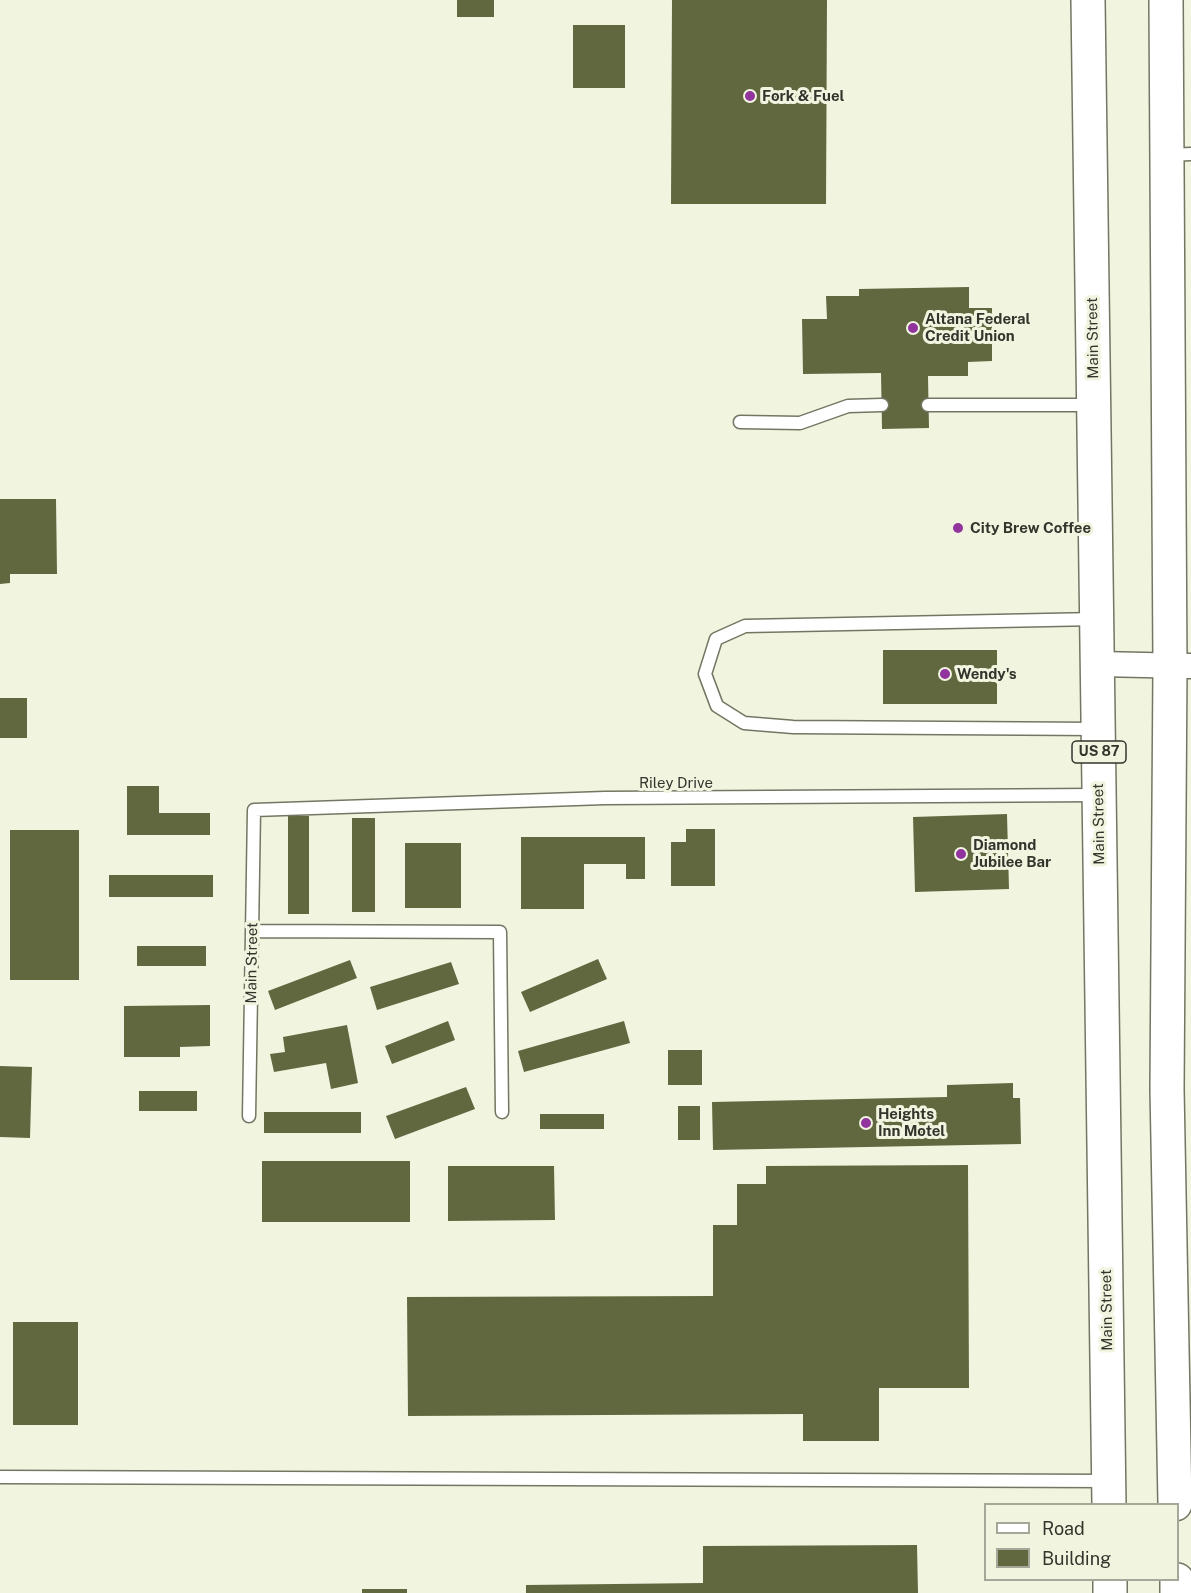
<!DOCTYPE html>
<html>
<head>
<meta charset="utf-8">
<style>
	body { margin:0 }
	#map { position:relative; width:1191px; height:1593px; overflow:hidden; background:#f1f5e0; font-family:"Public Sans",sans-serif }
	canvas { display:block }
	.legend { position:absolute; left:984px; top:1503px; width:195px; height:78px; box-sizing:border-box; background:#f1f5e0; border:2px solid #a5a898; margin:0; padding:8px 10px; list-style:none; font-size:18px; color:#33352c }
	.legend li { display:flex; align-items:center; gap:12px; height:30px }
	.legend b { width:30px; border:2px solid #a5a898 }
</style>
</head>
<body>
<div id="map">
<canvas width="1191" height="1593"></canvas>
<ul class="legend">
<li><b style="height:8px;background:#fff"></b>Road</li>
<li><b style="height:16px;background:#61683f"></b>Building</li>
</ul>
</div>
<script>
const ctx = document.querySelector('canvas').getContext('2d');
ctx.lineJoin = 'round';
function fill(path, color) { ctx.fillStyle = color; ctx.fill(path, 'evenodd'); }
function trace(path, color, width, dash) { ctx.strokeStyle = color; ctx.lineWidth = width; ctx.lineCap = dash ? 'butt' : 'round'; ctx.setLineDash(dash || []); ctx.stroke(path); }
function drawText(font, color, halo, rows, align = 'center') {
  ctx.font = font + ' "Public Sans",sans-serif'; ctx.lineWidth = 6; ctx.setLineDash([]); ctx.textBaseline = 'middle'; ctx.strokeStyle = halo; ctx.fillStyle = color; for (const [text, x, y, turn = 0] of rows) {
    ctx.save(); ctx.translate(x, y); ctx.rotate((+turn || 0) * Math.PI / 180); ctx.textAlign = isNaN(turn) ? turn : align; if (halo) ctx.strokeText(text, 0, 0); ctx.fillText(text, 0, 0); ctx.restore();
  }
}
const building = new Path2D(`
	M457 0H494V17H457Z
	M672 0H827L826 204H671Z
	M573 25H625V88H573Z
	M969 287V308H992V361L968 362V376H928L929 428 882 429 881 373 803 374 802 319H827L826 296H859V289Z
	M0 499H56L57 574H10V583L0 584Z
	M883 650H997V704H883Z
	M0 698H27V738H0Z
	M127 786H159V813H210V835H127Z
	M1007 814 1009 889 915 892 913 817Z
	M288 816H309V914H288Z
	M352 818H375V912H352Z
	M686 829H715V886H671V842H686Z
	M10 830H79V980H10Z
	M521 837H645V879H626V864H584V909H521Z
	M405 843H461V908H405Z
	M109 875H213V897H109Z
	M137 946H206V966H137Z
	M598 959 607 979 530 1012 521 992Z
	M350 960 357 978 275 1010 268 991Z
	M451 962 459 984 377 1010 370 987Z
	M210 1005V1046L180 1047V1057H124V1006Z
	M448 1021 455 1040 392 1064 385 1046Z
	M624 1021 630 1043 524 1072 518 1051Z
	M347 1025 358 1083 331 1089 326 1063 274 1072 270 1054 285 1052 283 1037Z
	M668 1050H702V1085H668Z
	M0 1066 32 1067 30 1138 0 1137Z
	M1013 1083V1098H1020L1021 1144 713 1150 712 1102 947 1097V1085Z
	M466 1087 475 1109 395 1139 386 1116Z
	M139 1091H197V1111H139Z
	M678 1106H700V1140H678Z
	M264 1112H361V1133H264Z
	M540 1114H604V1129H540Z
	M262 1161H410V1222H262Z
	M968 1165 969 1388H879V1441H803V1414L408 1416 407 1297 713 1296V1225H737V1184H766V1166Z
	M448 1166H554L555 1220 448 1221Z
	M13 1322H78V1425H13Z
	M917 1545 918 1593H526V1585L703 1583V1546Z
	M362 1589H407V1593H362Z`);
const service = new Path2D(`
	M1168 155 1191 154
	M928 405H1092
	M740 422 800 423 848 406 882 405
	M1097 619 745 626 716 639 705 674 717 706 744 723 793 727 1098 729
	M252 931 500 932 502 1112
	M249 1116 254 810 605 798 1098 795
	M0 1477 1108 1481`);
const minor = new Path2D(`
	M1098 664 1191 666`);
const primary = new Path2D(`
	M1088 0 1109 1504
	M1166 0 1170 667 1167 1089 1175 1504
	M1110 1580V1593
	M1177 1580V1593`);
const markers = [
	[750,96,6,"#91349e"],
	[913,328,6,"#91349e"],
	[958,528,6,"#91349e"],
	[945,674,6,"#91349e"],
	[961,854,6,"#91349e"],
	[866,1123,6,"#91349e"]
];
const shields = [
	[1099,752,54]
];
const shieldNames = [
	["US 87",1099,752]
];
const poiNames = [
	["Fork & Fuel",762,96],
	["Altana Federal",925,319],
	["Credit Union",925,336],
	["City Brew Coffee",970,528],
	["Wendy's",957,674],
	["Diamond",973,845],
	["Jubilee Bar",973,862],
	["Heights",878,1114],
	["Inn Motel",878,1131]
];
const streetNames = [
	["Main Street",1093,338,-91],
	["Riley Drive",676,783],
	["Main Street",1099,824,-91],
	["Main Street",252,963,-89],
	["Main Street",1107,1310,-91]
];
fill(building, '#61683f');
trace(service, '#727662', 15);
trace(minor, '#727662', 27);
trace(primary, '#727662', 36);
trace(service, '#fff', 12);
trace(minor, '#fff', 24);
trace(primary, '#fff', 33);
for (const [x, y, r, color] of markers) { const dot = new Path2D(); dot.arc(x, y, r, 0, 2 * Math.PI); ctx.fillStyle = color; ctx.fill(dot); trace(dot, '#f1f5e0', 2); }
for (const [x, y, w] of shields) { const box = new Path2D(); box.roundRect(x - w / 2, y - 11, w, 22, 4.5); ctx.fillStyle = '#f1f5e0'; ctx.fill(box); trace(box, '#33352c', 1.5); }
drawText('bold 14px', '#33352c', null, shieldNames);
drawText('bold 15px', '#33352c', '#f1f5e0', poiNames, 'left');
drawText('15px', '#33352c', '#f1f5e0', streetNames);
</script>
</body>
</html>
